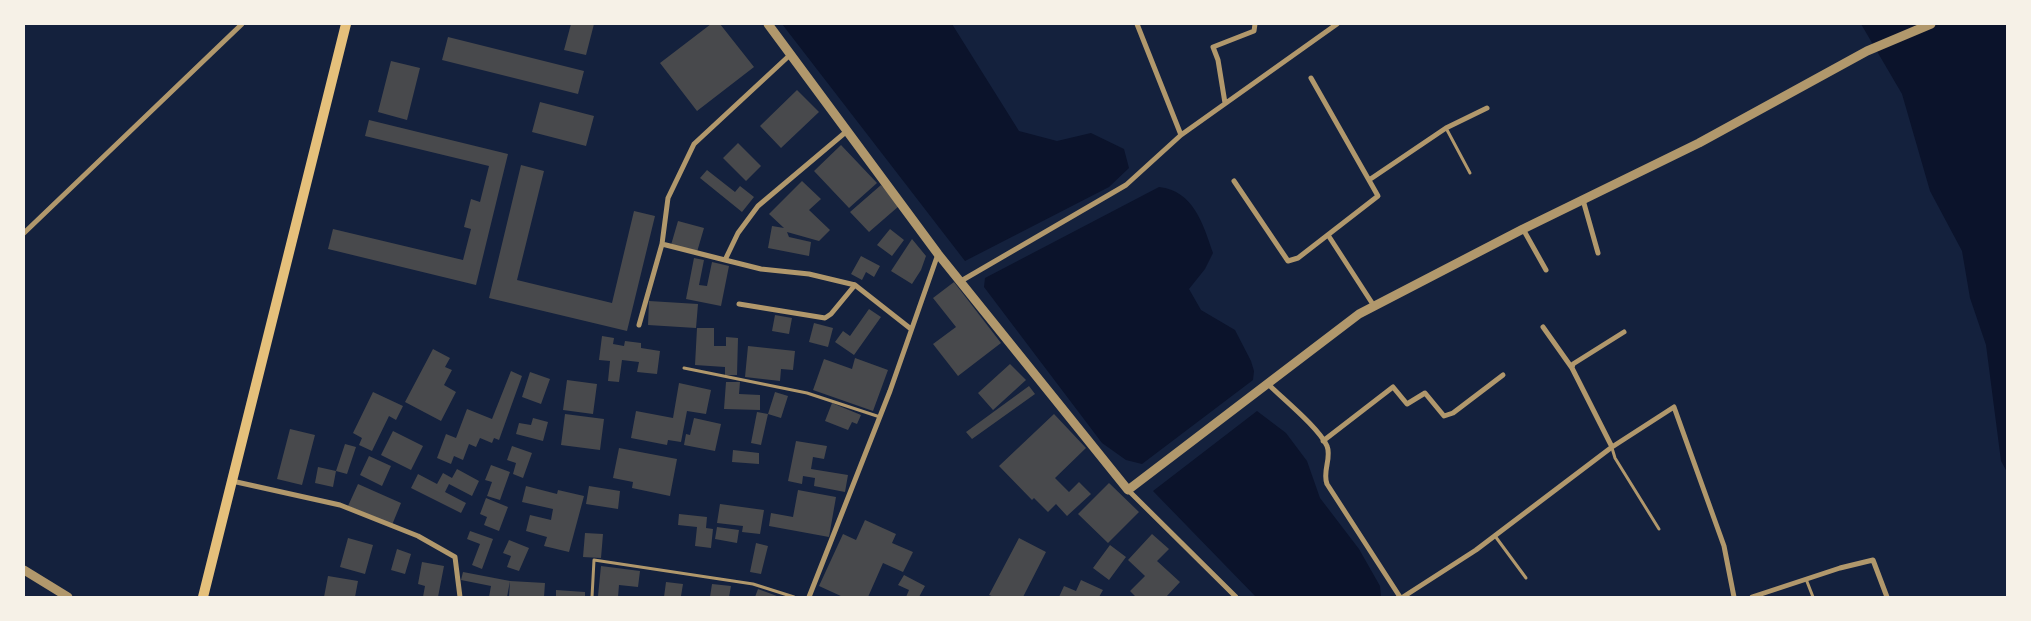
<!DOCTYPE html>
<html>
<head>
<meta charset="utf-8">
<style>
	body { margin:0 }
	#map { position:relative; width:2031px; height:621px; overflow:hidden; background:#14213d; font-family:Inter,sans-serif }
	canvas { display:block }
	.frame { position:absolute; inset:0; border:25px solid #f6f1e7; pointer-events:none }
</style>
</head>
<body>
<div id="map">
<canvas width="2031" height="621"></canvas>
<div class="frame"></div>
</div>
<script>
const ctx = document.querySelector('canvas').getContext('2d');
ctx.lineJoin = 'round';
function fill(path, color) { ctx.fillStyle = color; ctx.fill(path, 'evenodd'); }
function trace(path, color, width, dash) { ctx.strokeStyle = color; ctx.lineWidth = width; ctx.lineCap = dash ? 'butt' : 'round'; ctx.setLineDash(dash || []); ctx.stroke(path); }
const water = new Path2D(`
	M782 24H952L1019 131 1057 141 1091 133 1124 149 1129 168 1109 187 965 261Z
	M1861 24H2007V472L2001 461 1986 345 1970 298 1962 251 1930 191 1902 94Z
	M1159 187C1194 191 1203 224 1213 253L1205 269 1189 289 1201 310 1235 330 1251 361 1254 371 1253 380 1142 464 1126 460 1102 443 984 287 985 278Z
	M1257 411 1286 433 1307 461 1320 498 1359 549 1380 586 1381 597H1256L1153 491Z`);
const building = new Path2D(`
	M571 24H594L586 55 564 50Z
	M711 24H720L754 67 697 111 660 63Z
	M448 37 584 71 578 94 442 60Z
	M391 61 420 68 407 120 378 112Z
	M797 90 819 112 781 148 760 126Z
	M540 102 594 116 586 146 532 132Z
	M369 120 508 154 476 285 328 249 333 229 463 260 471 229 464 227 471 199 480 202 489 166 365 136Z
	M738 143 761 166 746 181 723 158Z
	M841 145 877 183 849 208 814 171Z
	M521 165 544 171 517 280 612 303 634 211 655 216 627 331 489 298Z
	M707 170 735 192 740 186 754 197 742 212 700 178Z
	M802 181 821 199 809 210 830 230 819 241 787 232 789 237 811 242 809 256 768 248 772 226 784 228 769 214Z
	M881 185 899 206 869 232 850 212Z
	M678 221 704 228 697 252 671 245Z
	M890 229 904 240 892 256 877 245Z
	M912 239 926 256 921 270 912 284 891 271Z
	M861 256 880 266 874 277 866 272 862 280 851 274Z
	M694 258 704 260 699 285 707 286 712 262 729 266 721 306 686 299Z
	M954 282 1001 343 958 376 933 344 956 327 933 298Z
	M649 301 698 304 696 328 648 325Z
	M869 309 881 317 854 355 835 342 843 331 850 336Z
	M775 315 792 318 789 334 772 331Z
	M814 323 833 328 828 347 809 342Z
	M697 328H714V346H726V337L738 338 737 375H725V367L695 365Z
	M602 336 614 338 613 344 624 346 625 341 641 343V348L660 351 657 374 637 372 639 362 622 360 619 382 608 381 610 361 599 360Z
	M748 346 795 351 793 370 781 369 780 381 745 377Z
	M433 349 450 358 445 367 452 370 444 385 456 392 441 421 405 402Z
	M855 358 888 370 873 411 813 390 824 359 852 369Z
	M1010 364 1026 380 993 410 978 393Z
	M511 371 522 376 499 440 494 438 492 443 480 438 476 447 469 444 463 460 454 456 451 464 437 458 446 434 456 438 467 409 492 419Z
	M530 372 550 379 541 404 522 397Z
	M567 380 597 384 593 414 563 410Z
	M726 382H740L739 394 760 395V410L724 409Z
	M679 383 711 390 706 414 687 411 681 442 668 440 667 445 631 438 636 411 673 418Z
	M1029 386 1035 394 972 439 966 432Z
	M373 392 403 406 396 420 389 416 372 451 359 445 362 438 353 433Z
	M775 392 788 396 781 418 768 414Z
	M832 403 861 415 857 424 852 422 848 430 825 421Z
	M757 412 768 414 761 445 751 443Z
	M565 414 604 419 600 450 561 445Z
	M1054 414 1086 448 1055 478 1069 492 1079 482 1091 494 1067 516 1056 504 1048 512 1034 498 1032 500 999 466Z
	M533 418 548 422 543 441 516 434 519 423 531 425Z
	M694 418 721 424 715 451 684 445 686 434 690 435Z
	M290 429 315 435 302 485 277 479Z
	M393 431 423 446 411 470 381 455Z
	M796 441 827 446 824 459 813 457 811 469 848 475 845 492 814 486 815 478 803 476 802 484 788 481Z
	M345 444 356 447 347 474 336 471 333 487 315 483 318 467 336 471Z
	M512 446 532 453 523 478 513 474 516 463 507 460Z
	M619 448 677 459 670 496 632 488 633 482 613 478Z
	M733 450 759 453V464L732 462Z
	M369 456 391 466 382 486 360 475Z
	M491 465 510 472 500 500 487 496 492 482 485 480Z
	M457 469 479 481 472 496 449 484 445 492 466 503 461 513 411 488 418 474 437 484 443 473 452 478Z
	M1109 483 1139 512 1108 543 1078 514Z
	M358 484 401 503 392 525 348 506Z
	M526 486 557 494 558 490 584 496 569 552 544 546 547 537 526 531 530 515 551 520 553 509 522 502Z
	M589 486 620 491 618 509 586 504Z
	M798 490 836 497 829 537 769 526 771 513 793 517Z
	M486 498 508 507 499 531 484 525 487 517 480 514Z
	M720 504 764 510 760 534 742 532 743 526 717 523Z
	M679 514 707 517 706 528 713 529 711 548 695 546 697 527 678 525Z
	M865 520 896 534 892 543 913 552 903 572 883 563 868 597H843L819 586 843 534 856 540Z
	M717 527 739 530 737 543 715 539Z
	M470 531 493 539 482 569 472 565 480 544 467 539Z
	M585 533 603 534 601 558 583 557Z
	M1152 534 1169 549 1157 561 1180 582 1166 597H1136L1130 591 1145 576 1128 560Z
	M348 538 373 545 365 574 340 567Z
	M1019 538 1046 552 1023 597H994L989 595Z
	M509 540 529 548 519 571 507 567 511 556 503 553Z
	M756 543 768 546 761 574 750 572Z
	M1110 545 1126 557 1109 580 1093 568Z
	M397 549 411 554 405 574 391 570Z
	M422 562 444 566 438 597H423L425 586 418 584Z
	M601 566 640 571 638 587 619 585 618 597 598 596Z
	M463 572 510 581 507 597H489L491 586 461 580Z
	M904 575 925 586 919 597H906L909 590 898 585Z
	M328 576 358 581 355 597H324Z
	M1081 580 1103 590 1099 597H1059L1064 586 1076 591Z
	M510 581 545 583 544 597H509Z
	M666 582 683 584 681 596 685 597H664Z
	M712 584 731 586 729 597H710Z
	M758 589 777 596 776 597H755Z
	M556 590 585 592V597H556Z`);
const service = new Path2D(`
	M1446 128 1470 173
	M684 368 807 393 880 417
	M1612 448 1615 458 1659 529
	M1495 536 1526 578
	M1806 579 1813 597
	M592 597 594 560 753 584 794 597`);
const minor = new Path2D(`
	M1137 24 1181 135
	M1225 103 1218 60 1213 47 1254 31 1255 24
	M847 131 758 206 738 233 725 260 761 269 809 274 855 285 911 329
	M1369 180 1446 128 1487 108
	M1234 181 1288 261 1298 258 1378 196 1311 78
	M1583 200 1598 253
	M1523 229 1546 270
	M24 233 242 24
	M1328 235 1374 306
	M725 260 662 244 668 198 694 144 791 54
	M961 281 1126 185 1181 135 1337 24
	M739 304 825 318 831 314 855 285
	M639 325 662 244
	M1543 327 1572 368
	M1268 384C1283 399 1319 428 1327 446 1332 458 1322 471 1327 484L1400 597
	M1323 441 1393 387 1407 404 1425 393 1444 416 1453 413 1503 375
	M1612 447 1572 368 1573 364 1624 332
	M232 481 340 505 418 536 455 557 460 597
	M1128 490 1236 597
	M809 597 890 391 938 254
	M1403 597 1476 550 1612 447 1674 407 1724 546 1734 597
	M1752 597 1840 568 1873 560 1887 597`);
const tertiary = new Path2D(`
	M768 24 938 254 1128 490 1359 314 1523 229 1699 143 1867 51 1931 24
	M24 570 68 597`);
const secondary = new Path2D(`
	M203 597 346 24`);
fill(water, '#0b132b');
fill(building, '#48494c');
trace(service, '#b1986c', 3);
trace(minor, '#b1986c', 5);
trace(tertiary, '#b1986c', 9);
trace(secondary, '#e5c07b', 10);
</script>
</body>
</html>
